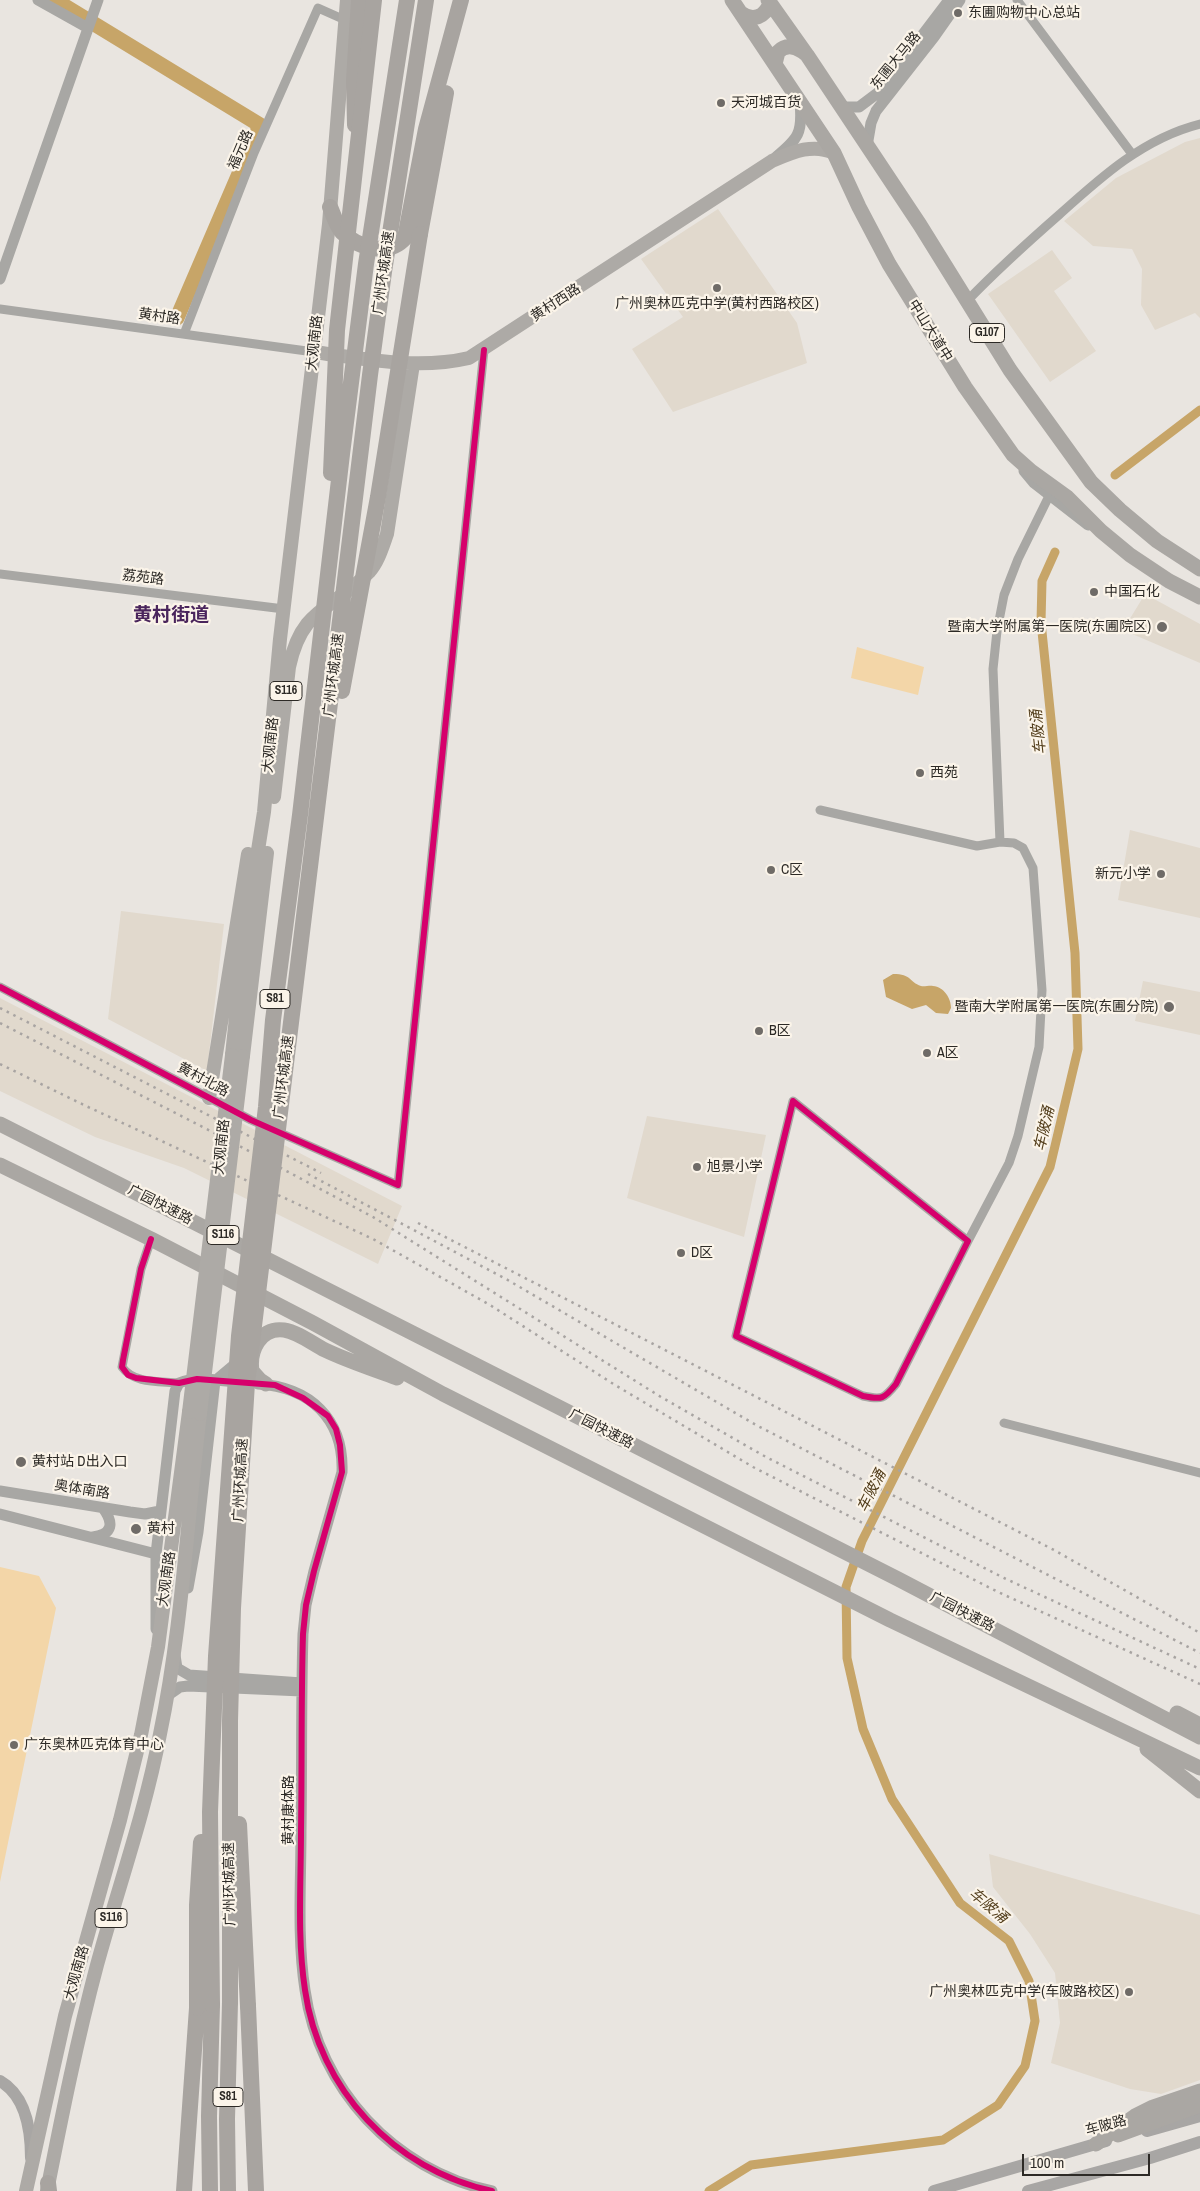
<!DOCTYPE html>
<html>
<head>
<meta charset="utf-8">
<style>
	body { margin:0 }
	#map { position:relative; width:1200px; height:2191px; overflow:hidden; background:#e9e5e0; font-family:"Archivo Narrow",sans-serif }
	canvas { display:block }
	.scale { position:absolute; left:1022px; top:2154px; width:128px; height:22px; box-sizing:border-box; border:2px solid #2d2a26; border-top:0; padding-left:6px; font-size:15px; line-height:18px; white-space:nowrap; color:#2d2a26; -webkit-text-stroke:4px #fbf4e9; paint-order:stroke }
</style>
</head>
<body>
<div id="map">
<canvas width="1200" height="2191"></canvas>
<div class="scale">100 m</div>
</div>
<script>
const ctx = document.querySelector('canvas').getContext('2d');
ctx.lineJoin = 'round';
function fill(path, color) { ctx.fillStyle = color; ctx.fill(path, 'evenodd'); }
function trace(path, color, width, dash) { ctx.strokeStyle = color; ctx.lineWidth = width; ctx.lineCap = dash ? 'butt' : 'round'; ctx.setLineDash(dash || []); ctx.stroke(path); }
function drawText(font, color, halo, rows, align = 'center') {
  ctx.font = font + ' "Archivo Narrow","Noto Sans SC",sans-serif'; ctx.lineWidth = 4.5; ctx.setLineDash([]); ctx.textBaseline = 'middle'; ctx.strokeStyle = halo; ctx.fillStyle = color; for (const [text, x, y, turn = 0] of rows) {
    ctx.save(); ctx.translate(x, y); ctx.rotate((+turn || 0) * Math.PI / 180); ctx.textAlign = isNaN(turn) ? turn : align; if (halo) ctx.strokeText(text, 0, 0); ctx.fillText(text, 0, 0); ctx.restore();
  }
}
const built = new Path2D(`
	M1200 138V318L1195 313 1155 330 1141 305 1142 269 1132 249 1093 246 1064 221 1116 178 1185 142Z
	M718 209 797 323 807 363 673 412 632 349 683 317 641 259Z
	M1052 250 1072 278 1054 291 1096 351 1050 382 988 294Z
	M1145 594 1200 624V663L1123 630Z
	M1130 830 1200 848V918L1118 900Z
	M121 911 224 924 207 1071 108 1019Z
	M1143 981 1200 992V1035L1135 1021Z
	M0 998 402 1206 378 1264 184 1168 95 1137 0 1091Z
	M647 1116 766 1135 744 1237 627 1198Z
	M989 1854 1200 1915V2080L1161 2094 1130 2089 1051 2063 1060 2023 1055 1973 1030 1934 993 1887Z`);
const green = new Path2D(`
	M857 647 924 667 918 695 851 678Z
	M0 1567 39 1576 56 1608 0 1882Z`);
const water = new Path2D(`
	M893 974C912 974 909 982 921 986 924 987 930 985 933 986 944 987 951 998 951 1008L948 1014 936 1013 926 1005 912 1009 886 997 883 980Z`);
const canal = new Path2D(`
	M1115 475 1200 410
	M709 2191 751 2165 943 2140 998 2105 1025 2066 1035 2021 1029 1981 1009 1941 960 1903 892 1799 863 1729 847 1658 846 1587 862 1541 1050 1167 1078 1049 1075 953 1041 622 1042 581 1055 552`);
const river = new Path2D(`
	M55 0 260 125 177 318`);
const minor = new Path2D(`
	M1017 0 1132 154
	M968 300C997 270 1028 242 1060 214 1101 177 1144 138 1200 124
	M0 309 314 352
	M184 334 254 153 318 8 345 20
	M0 574 284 609
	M820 810 977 846 1000 842 1014 843 1023 848 1033 868 1042 990 1039 1047 1018 1136 1009 1163 968 1241
	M1000 842 993 669 997 631 1004 595 1018 559 1050 494
	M0 987 251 1120 398 1185 484 350
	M793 1101 968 1241 896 1384C884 1399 882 1400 863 1396L736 1336Z
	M151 1239 141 1269 122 1367C134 1384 159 1381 179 1383
	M1004 1423 1200 1473`);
const tertiary = new Path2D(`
	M38 0 88 28
	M842 107H859L879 92 949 0
	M867 146 871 123 876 111 934 37 960 0
	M776 157C798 139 803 133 800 103
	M0 279 98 0
	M1024 471 1034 483 1088 525
	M258 1384C310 1387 344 1419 342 1472L314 1571 306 1605 303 1634C301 1700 302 1766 301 1831 301 1884 297 1938 305 1990 319 2089 394 2170 492 2191
	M0 1491 130 1512 145 1514 160 1511
	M0 1514 156 1554
	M93 1537C113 1534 114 1523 103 1508
	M188 1588 198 1532 215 1381 240 1360
	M156 1629V1554L175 1391 179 1383C198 1375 222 1381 242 1383
	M175 1655 177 1668 189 1675 302 1683
	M167 1696 180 1687 188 1686 302 1691`);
const secondary = new Path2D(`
	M0 2081C26 2096 31 2130 31 2158
	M1147 2131 1200 2116
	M934 2191 1106 2141
	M1028 2191 1150 2158 1200 2142`);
const primary = new Path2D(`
	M314 352C365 359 417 370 469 358L772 161C793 152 813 143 834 153
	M274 797 289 667C302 606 332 611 369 572 378 562 382 548 387 534L413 364
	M232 1055 245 933 264 812 280 639 329 224 347 0
	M243 1056 267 853
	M209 1098 248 854
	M26 2191 65 2016 120 1820 141 1735 158 1647 189 1412
	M47 2191C62 2115 77 2040 97 1965 118 1888 145 1813 160 1734 182 1629 187 1521 200 1414`);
const trunk = new Path2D(`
	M732 0 834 153 859 207 889 264 965 387 1013 455 1031 471 1067 497 1101 531 1130 555 1169 581 1200 597
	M768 0 807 55 920 225 1010 370 1091 482 1120 510 1157 541 1200 569
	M741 13C753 22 765 17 770 3
	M775 64 778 52C787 43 797 47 806 54
	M0 1124 898 1579 1200 1737
	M0 1165 151 1239 313 1323 443 1394 890 1620 1200 1768
	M266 1384 260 1380 252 1371C249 1351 260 1327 284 1330 298 1332 313 1344 325 1350 348 1361 373 1369 397 1378
	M1177 1713 1200 1725
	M1147 1749 1200 1791
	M1118 2135 1200 2105
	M1096 2144 1135 2116 1153 2107 1200 2091`);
const motorway = new Path2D(`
	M355 125 354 80 359 0
	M330 207C334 216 336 225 342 232 358 248 388 257 405 238L426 129 461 0
	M420 234 446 93
	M248 2006 256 2191
	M48 2183 49 2191
	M184 2191 197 2008
	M210 2191 209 2116 212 2005
	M228 2191 227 2119 230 2002`);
const rail = new Path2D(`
	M0 1008 321 1173
	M0 1023 230 1141 373 1217 661 1397 766 1457 1004 1578 1200 1669
	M0 1064 86 1106 373 1239 490 1305 615 1385 753 1467 998 1592 1200 1684
	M308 1174 506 1279 756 1425 1200 1653
	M418 1223 1054 1550 1200 1633`);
const primaryBridge = new Path2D(`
	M189 1412 232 1055
	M200 1414 243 1056`);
const motorwayBridge = new Path2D(`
	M331 473 337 330 374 0
	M342 691 378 497 420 234
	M239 1824 248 2006
	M230 2002V1721L233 1608 247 1383 370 375 384 272 426 0
	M212 2005 210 1812 216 1656 239 1336 266 1107 273 1020 300 815 342 454 366 264 407 0
	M197 2008V1905L201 1842`);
const cycleway = new Path2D(`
	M0 987 251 1120 398 1185 484 350
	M793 1101 968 1241 896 1384C884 1399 882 1400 863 1396L736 1336Z
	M151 1239 141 1269 123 1360 122 1367 128 1375 136 1378 179 1383 197 1379 275 1385 303 1398 328 1416 336 1429 340 1445 342 1472 314 1571 306 1605 303 1634C301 1700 302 1766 301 1831 301 1884 297 1938 305 1990 319 2089 394 2170 492 2191`);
const markers = [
	[958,13,5,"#6f6b67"],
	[721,103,5,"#6f6b67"],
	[717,288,5,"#6f6b67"],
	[1094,592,5,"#6f6b67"],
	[1162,627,6,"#6f6b67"],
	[920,773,5,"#6f6b67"],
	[771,870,5,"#6f6b67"],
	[1161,874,5,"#6f6b67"],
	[1169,1007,6,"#6f6b67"],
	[759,1031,5,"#6f6b67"],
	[927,1053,5,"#6f6b67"],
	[697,1167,5,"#6f6b67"],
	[681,1253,5,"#6f6b67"],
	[21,1462,6,"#6f6b67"],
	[136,1529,6,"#6f6b67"],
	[14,1745,5,"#6f6b67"],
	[1129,1992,5,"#6f6b67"]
];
const shields = [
	[987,333,35],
	[286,691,32],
	[275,999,30],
	[223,1235,32],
	[111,1918,32],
	[228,2097,30]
];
const shieldNames = [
	["G107",987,333],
	["S116",286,691],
	["S81",275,999],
	["S116",223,1235],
	["S116",111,1918],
	["S81",228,2097]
];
const poiNames = [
	["东圃购物中心总站",968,13],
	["天河城百货",731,103],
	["广州奥林匹克中学(黄村西路校区)",717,304,"center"],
	["中国石化",1104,592],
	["暨南大学附属第一医院(东圃院区)",1151,627,"right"],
	["西苑",930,773],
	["C区",781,870],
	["新元小学",1151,874,"right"],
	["暨南大学附属第一医院(东圃分院)",1158,1007,"right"],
	["B区",769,1031],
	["A区",937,1053],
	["旭景小学",707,1167],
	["D区",691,1253],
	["黄村站 D出入口",32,1462],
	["黄村",147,1529],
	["广东奥林匹克体育中心",24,1745],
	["广州奥林匹克中学(车陂路校区)",1119,1992,"right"]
];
const streetNames = [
	["东圃大马路",896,61,-51],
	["福元路",241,150,-67],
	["广州环城高速",384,273,-82],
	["黄村西路",556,303,-33],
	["黄村路",159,317,8],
	["中山大道中",930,331,58],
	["大观南路",315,343,-84],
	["荔苑路",143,578,7],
	["广州环城高速",334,675,-83],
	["大观南路",271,745,-84],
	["广州环城高速",284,1077,-83],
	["黄村北路",203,1080,28],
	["大观南路",222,1147,-84],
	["广园快速路",160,1205,27],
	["广园快速路",601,1429,27],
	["广州环城高速",241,1480,-87],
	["奥体南路",82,1490,9],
	["大观南路",167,1579,-82],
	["广园快速路",962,1612,27],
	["黄村康体路",289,1810,-90],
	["广州环城高速",230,1884,-91],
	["大观南路",77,1973,-74],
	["车陂路",1106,2126,-15]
];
const waterNames = [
	["车陂涌",1039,732,-96],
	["车陂涌",1045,1129,-77],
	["车陂涌",872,1491,-63],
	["车陂涌",988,1906,40]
];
const districtNames = [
	["黄村街道",171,616]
];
fill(built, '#e1d9cd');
fill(green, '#f3d6a8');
fill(water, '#c7a568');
trace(canal, '#c7a568', 9);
trace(river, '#c7a568', 15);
trace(minor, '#a8a7a4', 9);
trace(tertiary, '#a8a7a4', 11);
trace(secondary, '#a8a6a4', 12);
trace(primary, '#adaaa6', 14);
trace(trunk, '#aaa7a3', 15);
trace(motorway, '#a8a4a0', 16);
trace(rail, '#a8a4a2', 2.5, [2.5, 5]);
trace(primaryBridge, '#adaaa6', 14);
trace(motorwayBridge, '#a8a4a0', 16);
trace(cycleway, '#d6006c', 6);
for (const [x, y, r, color] of markers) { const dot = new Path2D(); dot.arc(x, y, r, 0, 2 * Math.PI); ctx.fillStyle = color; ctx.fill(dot); trace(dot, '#fbf4e9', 2); }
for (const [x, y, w] of shields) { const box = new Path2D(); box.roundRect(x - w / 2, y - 9.5, w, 19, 4); ctx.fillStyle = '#fbf4e9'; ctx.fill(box); trace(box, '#2d2a26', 1); }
drawText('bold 12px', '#2d2a26', null, shieldNames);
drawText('14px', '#2d2a26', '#fbf4e9', poiNames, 'left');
drawText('14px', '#2d2a26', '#fbf4e9', streetNames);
drawText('italic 15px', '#523d1b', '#fbf4e9', waterNames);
drawText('bold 19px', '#4a255c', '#fbf4e9', districtNames);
</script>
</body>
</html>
